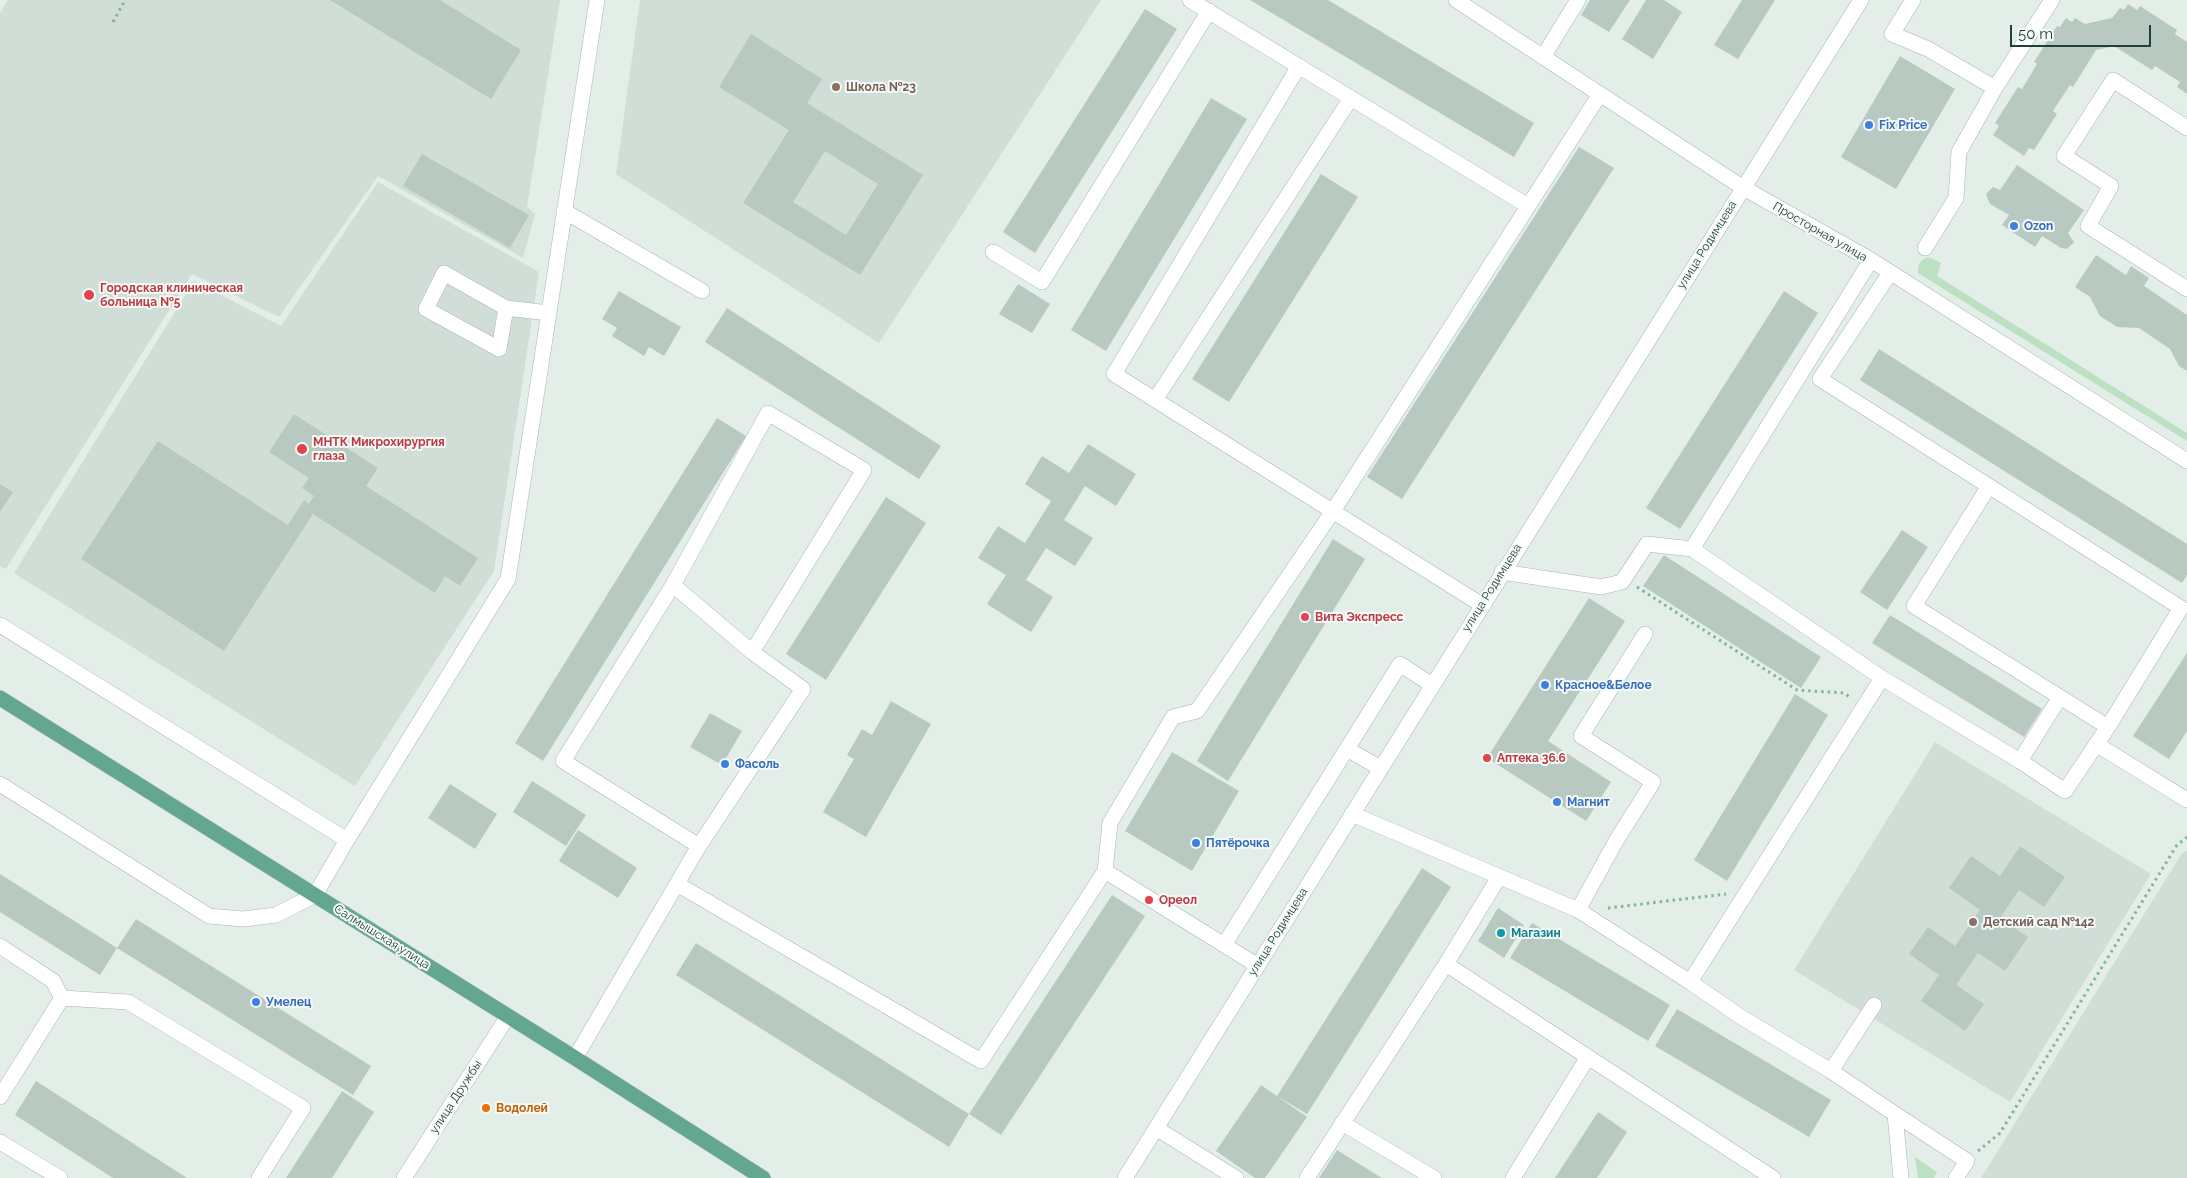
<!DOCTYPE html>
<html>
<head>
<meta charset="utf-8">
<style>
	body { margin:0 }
	#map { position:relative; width:2187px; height:1178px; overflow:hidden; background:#e3eee8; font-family:Raleway,sans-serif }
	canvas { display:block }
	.scale { position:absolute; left:2010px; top:25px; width:141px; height:22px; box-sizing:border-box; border:2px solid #214136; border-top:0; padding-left:6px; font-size:15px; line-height:18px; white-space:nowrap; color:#214136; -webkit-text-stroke:4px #f4faf7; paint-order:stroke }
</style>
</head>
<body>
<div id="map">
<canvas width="2187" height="1178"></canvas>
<div class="scale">50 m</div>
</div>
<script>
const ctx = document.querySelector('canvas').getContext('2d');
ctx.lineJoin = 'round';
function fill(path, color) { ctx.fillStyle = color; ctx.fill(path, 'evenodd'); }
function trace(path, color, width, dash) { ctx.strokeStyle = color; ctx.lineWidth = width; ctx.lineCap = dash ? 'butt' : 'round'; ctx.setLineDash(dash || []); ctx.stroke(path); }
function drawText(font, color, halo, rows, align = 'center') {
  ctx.font = font + ' Raleway,sans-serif'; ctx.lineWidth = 4; ctx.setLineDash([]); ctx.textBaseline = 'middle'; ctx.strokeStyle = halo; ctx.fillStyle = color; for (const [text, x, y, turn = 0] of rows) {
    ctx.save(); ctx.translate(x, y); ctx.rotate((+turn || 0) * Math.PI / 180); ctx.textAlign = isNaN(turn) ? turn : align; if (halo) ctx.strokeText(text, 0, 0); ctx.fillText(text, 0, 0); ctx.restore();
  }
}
const built = new Path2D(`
	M8 0H560L527 207 535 214 523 258 378 176 279 317 192 274 6 569 0 566V13Z
	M640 0H1101L879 343 616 174Z
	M378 182 539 272 494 571 355 786 14 573 194 281 281 326Z
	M1935 742 2151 874 2010 1102 1794 970Z
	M2187 851V1178H1981L2182 853Z`);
const green = new Path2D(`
	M1929 257 1941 263 1937 276 2187 433V441L1918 273C1918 263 1920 260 1929 257Z
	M1915 1157 1937 1172 1934 1178H1918Z`);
const building = new Path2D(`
	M330 0H440L521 50 491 99Z
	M1250 0H1328L1534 123 1514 157Z
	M1590 0H1630L1609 32 1581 15Z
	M1646 0H1664L1682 12 1653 59 1622 39Z
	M1742 0H1775L1738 59 1714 45Z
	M2128 4 2137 10 2140 6 2177 30 2175 34 2187 42V94L2177 87 2180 82 2155 66 2152 70 2114 46 2096 50 2073 87 2070 85 2053 111 2057 114 2034 150 2029 148 2024 156 1993 135 1999 126 1995 123 2018 87 2022 89 2037 64 2034 62 2057 26 2060 27 2066 18 2072 22 2075 18 2085 24 2112 18 2120 8 2124 10Z
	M1145 9 1177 29 1035 253 1003 232Z
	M751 34 822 79 807 103 923 175 860 275 743 203 789 130 719 87ZM825 151 878 184 846 235 793 202Z
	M1900 56 1955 89 1896 189 1841 157Z
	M1211 98 1247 119 1106 351 1071 330Z
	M1579 147 1614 168 1402 499 1367 477Z
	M422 154 529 215 510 248 403 186Z
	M2017 165 2084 210 2068 233 2074 242 2067 249 2061 248 2042 236 2035 247 2002 225 2009 215 1990 204 1986 194 1993 187 2000 190Z
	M1321 174 1358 197 1229 402 1192 379Z
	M2096 255 2126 275 2131 266 2149 278 2144 286 2187 315V371L2179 366 2170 349 2139 328 2117 327 2100 316 2090 297 2075 287Z
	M1018 284 1050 304 1032 333 999 314Z
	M619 291 681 327 664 356 649 347 644 356 612 336 617 328 602 319Z
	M1784 291 1818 313 1680 529 1646 508Z
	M727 308 941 446 919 479 705 342Z
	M1879 349 2187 544V575L2182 583 1860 380Z
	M294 414 378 468 366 486 478 558 460 586 445 576 435 593 313 514 224 651 81 559 158 441 288 525 304 500 309 504 314 496 302 488 309 478 269 452Z
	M717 418 746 436 543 761 515 743Z
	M1088 444 1136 474 1116 506 1085 486 1064 520 1093 538 1075 566 1046 548 1026 580 1053 597 1031 632 987 604 1006 575 978 558 998 526 1025 543 1051 501 1025 484 1042 456 1069 473Z
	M0 484 13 492 0 512Z
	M886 497 926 523 826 680 786 654Z
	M1902 530 1928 547 1887 610 1860 592Z
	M1333 539 1365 559 1228 781 1197 761Z
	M1664 555 1821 657 1801 688 1643 586Z
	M1589 598 1625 621 1548 741 1611 782 1586 821 1487 758Z
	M1890 615 2042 709 2024 737 1872 643Z
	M2187 653V731L2169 759 2133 736Z
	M1795 694 1828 715 1727 881 1694 860Z
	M891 701 931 724 866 837 823 812 854 759 847 755 862 729 872 735Z
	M710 713 742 731 722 765 690 747Z
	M1172 752 1239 791 1192 871 1125 831Z
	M532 781 586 815 566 846 513 812Z
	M450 784 497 814 475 849 428 818Z
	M578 830 637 868 618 898 559 861Z
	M2020 846 2065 877 2044 907 2019 890 2000 918 2028 937 2005 971 1978 953 1956 985 1984 1004 1965 1031 1921 1001 1939 975 1909 954 1928 927 1955 946 1980 910 1949 888 1971 856 2000 876Z
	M1422 868 1451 887 1307 1114 1277 1096Z
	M0 874 117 948 100 975 0 912Z
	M1112 895 1145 916 1001 1135 969 1114Z
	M1498 908 1524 925 1504 958 1478 941Z
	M136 919 371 1066 353 1095 117 948Z
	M1532 923 1670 1005 1648 1041 1510 958Z
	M696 943 969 1114 949 1147 676 975Z
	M1677 1009 1831 1100 1809 1137 1655 1046Z
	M36 1081 187 1178H113L15 1115Z
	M1261 1085 1307 1117 1265 1178H1255L1216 1151Z
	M342 1091 374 1112 332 1178H286Z
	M1598 1112 1627 1132 1597 1178H1555Z
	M1337 1150 1382 1178H1319Z`);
const path = new Path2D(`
	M113 22 125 0
	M1637 587 1797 690 1844 693 1851 698
	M1608 908 1726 894
	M1978 1151 2000 1133 2177 845 2187 837`);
const minor = new Path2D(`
	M1190 0 1528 206
	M1456 0 1742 187 1871 260 2187 461
	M1913 0 1892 34 1928 49 1995 88
	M1543 57 1578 0
	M1299 66 1114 374 1482 605
	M2187 128 2113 80 2064 156 2111 186 2088 226 2187 289
	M564 211 702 291
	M1925 248 1956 198 1959 152 1995 88 2052 0
	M993 252 1042 282 1209 11
	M444 273 506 308 499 349 426 309Z
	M1890 273 1820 379 2181 608 2108 727 1914 606 1989 486
	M506 308 549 313
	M1155 400 1351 98
	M1502 572 1601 587 1622 582 1647 544 1692 549
	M673 585 752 652 803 689 699 846
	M0 625 347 840
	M1882 678 2020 761 2060 697
	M2096 744 2187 800
	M1347 749 1380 768
	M2020 761 2065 791 2108 727
	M0 784 209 916 243 919 276 915 315 895 347 840 508 579 597 0
	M1352 814 1578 910 1690 982 1741 1017 1831 1071 1895 1114 1901 1178
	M1105 871 1258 966
	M677 884 981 1061 1105 871 1110 823 1173 717 1197 711 1333 511 1600 94
	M1578 910 1616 841 1653 782 1581 736 1645 634
	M1224 945 1400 664 1432 685
	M0 946 53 981 62 998 0 1097
	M1446 964 1588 1057 1513 1178
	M1690 982 1882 678 1692 549 1871 260
	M62 998 128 1002 303 1108 259 1178
	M1588 1057 1773 1178
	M575 1058 699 846 563 761 673 585 768 413 864 470 752 652
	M1831 1071 1874 1005
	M1895 1114 1967 1161 1956 1178
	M1342 1123 1434 1178
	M1156 1128 1236 1178
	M0 1142 60 1178
	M404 1178 508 1016
	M1125 1178 1861 0
	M1307 1178 1446 964 1499 877`);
const major = new Path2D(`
	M0 698 575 1058 763 1178`);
const markers = [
	[836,87,5,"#8d6e63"],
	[1869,125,5,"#3f7fe0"],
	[2014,226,5,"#3f7fe0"],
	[89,295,6,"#e0444e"],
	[302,449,6,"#e0444e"],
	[1305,617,5,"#e0444e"],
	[1545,685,5,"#3f7fe0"],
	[1487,758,5,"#e0444e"],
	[725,764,5,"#3f7fe0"],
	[1557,802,5,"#3f7fe0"],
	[1196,843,5,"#3f7fe0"],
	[1149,900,5,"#e0444e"],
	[1973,922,5,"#8d6e63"],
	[1501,933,5,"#0f9aa8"],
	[256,1002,5,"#3f7fe0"],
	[486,1108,5,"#e8710a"]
];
const educationNames = [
	["Школа №23",846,87],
	["Детский сад №142",1983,922]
];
const shopNames = [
	["Fix Price",1879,125],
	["Ozon",2024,226],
	["Красное&Белое",1555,685],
	["Фасоль",735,764],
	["Магнит",1567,802],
	["Пятёрочка",1206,843],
	["Умелец",266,1002]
];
const streetNames = [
	["Просторная улица",1820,232,30],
	["улица Родимцева",1707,245,-58],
	["улица Родимцева",1492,588,-58],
	["улица Родимцева",1278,932,-58],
	["Салмышская улица",382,937,32],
	["улица Дружбы",456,1097,-57]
];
const healthNames = [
	["Городская клиническая",100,288],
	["больница №5",100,302],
	["МНТК Микрохирургия",313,442],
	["глаза",313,456],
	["Вита Экспресс",1315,617],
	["Аптека 36.6",1497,758],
	["Ореол",1159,900]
];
const cultureNames = [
	["Магазин",1511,933]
];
const foodNames = [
	["Водолей",496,1108]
];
fill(built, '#d1ded7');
fill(green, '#bbe1c2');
fill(building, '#b8c9c1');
trace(minor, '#a5b7af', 16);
trace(major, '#c1cac7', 16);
trace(path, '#81b4a1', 3, [2.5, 4]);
trace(minor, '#fff', 15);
trace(major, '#64a791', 15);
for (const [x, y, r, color] of markers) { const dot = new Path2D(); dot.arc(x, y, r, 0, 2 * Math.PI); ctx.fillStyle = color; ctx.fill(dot); trace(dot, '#f4faf7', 2); }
drawText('bold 12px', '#785e54', '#f4faf7', educationNames, 'left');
drawText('bold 12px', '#366cbe', '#f4faf7', shopNames, 'left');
drawText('12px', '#214136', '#f4faf7', streetNames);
drawText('bold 12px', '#be3a42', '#f4faf7', healthNames, 'left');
drawText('bold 12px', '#0d838f', '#f4faf7', cultureNames, 'left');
drawText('bold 12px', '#c56008', '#f4faf7', foodNames, 'left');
</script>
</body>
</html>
